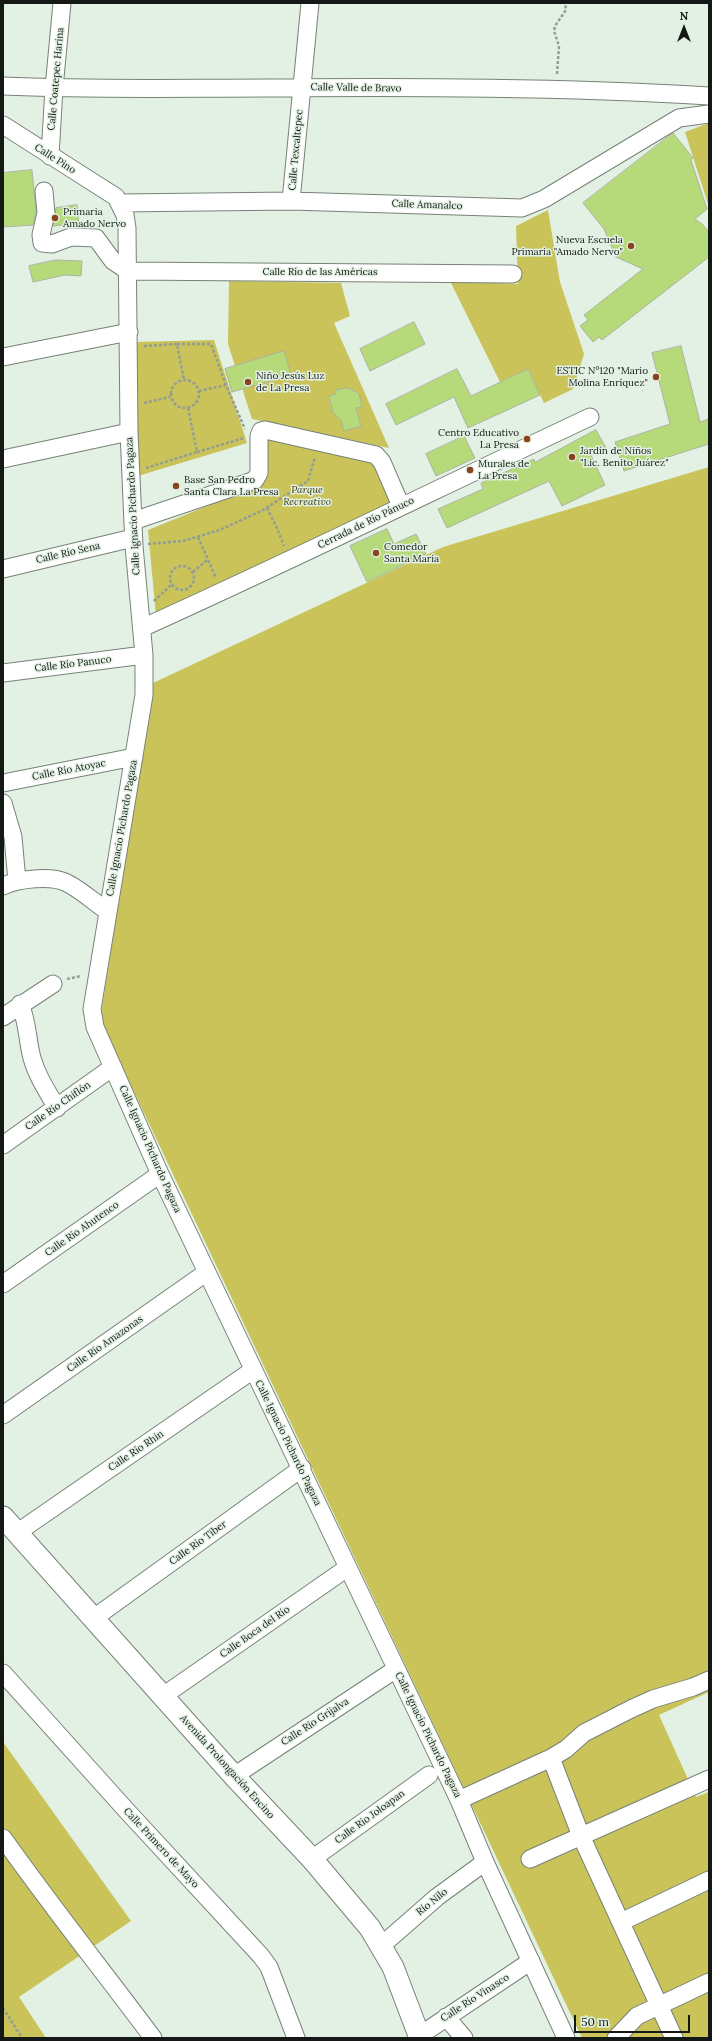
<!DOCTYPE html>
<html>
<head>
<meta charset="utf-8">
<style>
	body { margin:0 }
	#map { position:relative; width:712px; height:2041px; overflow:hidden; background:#e3f1e4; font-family:Lora,serif }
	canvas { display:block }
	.frame { position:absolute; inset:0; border:4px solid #151915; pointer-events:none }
	.north { position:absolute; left:664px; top:8px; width:40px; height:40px; -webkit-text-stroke:3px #e3f1e4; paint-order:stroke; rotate:0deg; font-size:11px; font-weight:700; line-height:16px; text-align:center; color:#151915 }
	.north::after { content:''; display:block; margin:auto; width:14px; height:18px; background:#151915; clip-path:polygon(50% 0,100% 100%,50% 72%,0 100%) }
	.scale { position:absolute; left:574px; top:2015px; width:116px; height:18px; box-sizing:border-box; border:2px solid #151915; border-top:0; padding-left:5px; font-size:12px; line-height:14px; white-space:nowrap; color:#151915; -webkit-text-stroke:3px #e3f1e4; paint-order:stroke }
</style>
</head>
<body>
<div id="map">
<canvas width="712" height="2041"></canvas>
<div class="frame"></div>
<div class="north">N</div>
<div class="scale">50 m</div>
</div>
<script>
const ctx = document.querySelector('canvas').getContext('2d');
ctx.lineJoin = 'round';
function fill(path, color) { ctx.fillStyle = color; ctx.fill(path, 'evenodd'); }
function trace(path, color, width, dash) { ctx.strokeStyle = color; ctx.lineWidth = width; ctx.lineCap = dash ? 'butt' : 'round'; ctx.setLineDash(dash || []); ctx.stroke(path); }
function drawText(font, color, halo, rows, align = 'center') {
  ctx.font = font + ' Lora,serif'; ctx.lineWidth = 3; ctx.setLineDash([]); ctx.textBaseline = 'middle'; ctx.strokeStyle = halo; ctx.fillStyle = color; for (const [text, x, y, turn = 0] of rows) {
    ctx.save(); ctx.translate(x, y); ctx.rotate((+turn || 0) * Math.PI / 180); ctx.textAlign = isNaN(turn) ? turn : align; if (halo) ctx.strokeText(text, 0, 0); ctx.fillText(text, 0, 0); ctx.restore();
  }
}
const green = new Path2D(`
	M709 123V207L685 132Z
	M548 210 560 282 584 354 573 389 544 403 528 369 500 382 450 281 518 284 516 226Z
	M229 281 341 283 350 316 334 323 389 448 252 419 228 344Z
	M214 340 247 443 138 476 135 342Z
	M261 435 374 464 395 508 156 616 148 530 261 484Z
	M709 467V1692L659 1715 696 1797 709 1792V2038H582L100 1020 153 683 443 547Z
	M3 1742 131 1921 19 1997 46 2038H3Z`);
const building = new Path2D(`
	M673 133 693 158 691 160 707 209 695 219 702 224 709 232V257L602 340 599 337 593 342 580 326 588 320 584 315 643 269 616 257 604 229 583 203Z
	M32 170 36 212 33 225 3 227V173Z
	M77 205 79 223 53 226 56 208Z
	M56 260 82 261 81 276 65 275 33 282 29 266Z
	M414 322 425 344 370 371 360 349Z
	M681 346 700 422 709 419V444L624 471 615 442 670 424 652 353Z
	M284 351 291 375 232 392 225 369Z
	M457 369 471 396 528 369 540 395 468 428 454 397 396 425 386 404Z
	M348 388 359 393 362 407 356 408 361 426 344 431 341 420 333 413 329 396 336 394V390Z
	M596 430 606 448 591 455 605 485 562 506 549 481 447 528 438 509 483 489 481 483 534 459 535 462Z
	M464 436 475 458 436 476 426 454Z
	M387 529 394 544 416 534 426 554 367 582 350 546Z`);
const path = new Path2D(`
	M557 74 559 46 554 31 555 26 566 10 565 3
	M177 344H211L226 385
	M144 346 177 344 184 380
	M171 394a14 14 0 1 1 28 0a14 14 0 1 1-28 0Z
	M199 391 226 385 245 429
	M144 403 170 397
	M188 408 197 452 244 438
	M146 468 197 452
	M267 508 277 528 284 546
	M198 537 216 578
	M148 544 183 541 220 530 263 510 308 481 315 457
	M170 578a12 12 0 1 1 24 0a12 12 0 1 1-24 0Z
	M193 572 207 560
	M154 601 171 585
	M67 979 81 976
	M3 2008 22 2038`);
const minor = new Path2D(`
	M3 86C92 90 180 88 269 88 415 87 563 87 709 96
	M3 125 116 197 125 215 127 228 129 432 134 546 144 655V695L94 997 92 1009 95 1027 160 1174 459 1800 485 1862 566 2038
	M50 156 54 88 62 3
	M44 191 46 213 41 235 42 243 52 244 71 237 96 238 113 261 128 271 513 274
	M291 201 310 3
	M120 203 291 201 522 208 544 199 679 118 709 114
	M3 357 129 332
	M3 459 129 432
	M133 521 255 480 259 473V436L261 431 265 430 376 455 382 462 401 506
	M3 569 133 538
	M142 628C293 560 441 487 590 417
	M3 673 144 655
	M3 783 134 757
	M3 803 13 837 17 881
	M3 886C18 879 51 875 67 883 81 890 94 902 107 911
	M20 1004C28 1022 27 1040 32 1058 37 1076 47 1091 57 1108
	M3 1017 53 984
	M3 1145 113 1067
	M3 1284 160 1174
	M3 1415 207 1272
	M18 1532 253 1370
	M94 1618 302 1468
	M3 1673 127 1811 261 1956 269 1967 296 2038
	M163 1696 347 1568
	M551 1758 581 1836 674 2038
	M234 1776 396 1669
	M459 1800 551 1758 566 1749 584 1733 631 1709 653 1699 693 1687 709 1680
	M3 1838C51 1906 103 1971 153 2038
	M312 1859 429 1775
	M530 1859 709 1779
	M621 1922 709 1880
	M381 1946 437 1897 485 1862
	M446 2017 464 2038
	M419 2036 531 1961
	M616 2038 637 2016 709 1982`);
const major = new Path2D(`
	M3 1517 234 1776 312 1859 370 1928 393 1967 420 2038`);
const markers = [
	[55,218,4,"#89441c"],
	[631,246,4,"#89441c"],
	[656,377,4,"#89441c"],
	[248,382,4,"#89441c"],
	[527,439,4,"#89441c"],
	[572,457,4,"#89441c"],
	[470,470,4,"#89441c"],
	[176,486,4,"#89441c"],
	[376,553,4,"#89441c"]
];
const streetNames = [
	["Calle Coatepec Harina",56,79,-85],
	["Calle Valle de Bravo",356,88,1],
	["Calle Texcaltepec",296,150,-85],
	["Calle Pino",55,159,32],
	["Calle Amanalco",427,205,2],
	["Calle Río de las Américas",320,272],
	["Calle Ignacio Pichardo Pagaza",133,506,-93],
	["Cerrada de Río Pánuco",366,523,-26],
	["Calle Río Sena",68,553,-13],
	["Calle Río Panuco",73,664,-7],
	["Calle Río Atoyac",69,770,-11],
	["Calle Ignacio Pichardo Pagaza",122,828,-80],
	["Calle Río Chiflón",58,1106,-35],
	["Calle Ignacio Pichardo Pagaza",150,1149,66],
	["Calle Río Ahutenco",82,1229,-35],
	["Calle Río Amazonas",105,1344,-35],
	["Calle Ignacio Pichardo Pagaza",288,1443,64],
	["Calle Río Rhin",136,1451,-34],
	["Calle Río Tiber",198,1543,-36],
	["Calle Boca del Río",255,1632,-35],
	["Calle Río Grijalva",315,1722,-33],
	["Calle Ignacio Pichardo Pagaza",428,1735,64],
	["Avenida Prolongación Encino",227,1767,48],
	["Calle Río Joloapan",370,1817,-36],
	["Calle Primero de Mayo",161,1848,47],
	["Río Nilo",432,1902,-39],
	["Calle Río Vinasco",475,1998,-33]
];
const poiNames = [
	["Primaria",63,212],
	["Amado Nervo",63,224],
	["Nueva Escuela",623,240,"right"],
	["Primaria \"Amado Nervo\"",623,252,"right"],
	["ESTIC N°120 \"Mario",648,371,"right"],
	["Molina Enríquez\"",648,383,"right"],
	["Niño Jesús Luz",256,376],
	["de La Presa",256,388],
	["Centro Educativo",519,433,"right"],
	["La Presa",519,445,"right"],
	["Jardín de Niños",580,451],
	["\"Lic. Benito Juárez\"",580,463],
	["Murales de",478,464],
	["La Presa",478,476],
	["Base San Pedro",184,480],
	["Santa Clara La Presa",184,492],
	["Comedor",384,547],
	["Santa María",384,559]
];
const parkNames = [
	["Parque",307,490],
	["Recreativo",307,502]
];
fill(green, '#c9c35a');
fill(building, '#b6da7a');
trace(building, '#abb2a2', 1);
trace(minor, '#768276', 19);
trace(major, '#768276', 23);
trace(path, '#939d94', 2.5, [3, 2]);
trace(minor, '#fff', 17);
trace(major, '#fff', 21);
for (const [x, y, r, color] of markers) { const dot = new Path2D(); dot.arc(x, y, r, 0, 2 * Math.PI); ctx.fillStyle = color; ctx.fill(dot); trace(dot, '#e3f1e4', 1.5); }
drawText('10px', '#151915', '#e3f1e4', streetNames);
drawText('10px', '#151915', '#e3f1e4', poiNames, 'left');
drawText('italic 10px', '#3a3709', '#e3f1e4', parkNames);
</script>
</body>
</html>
